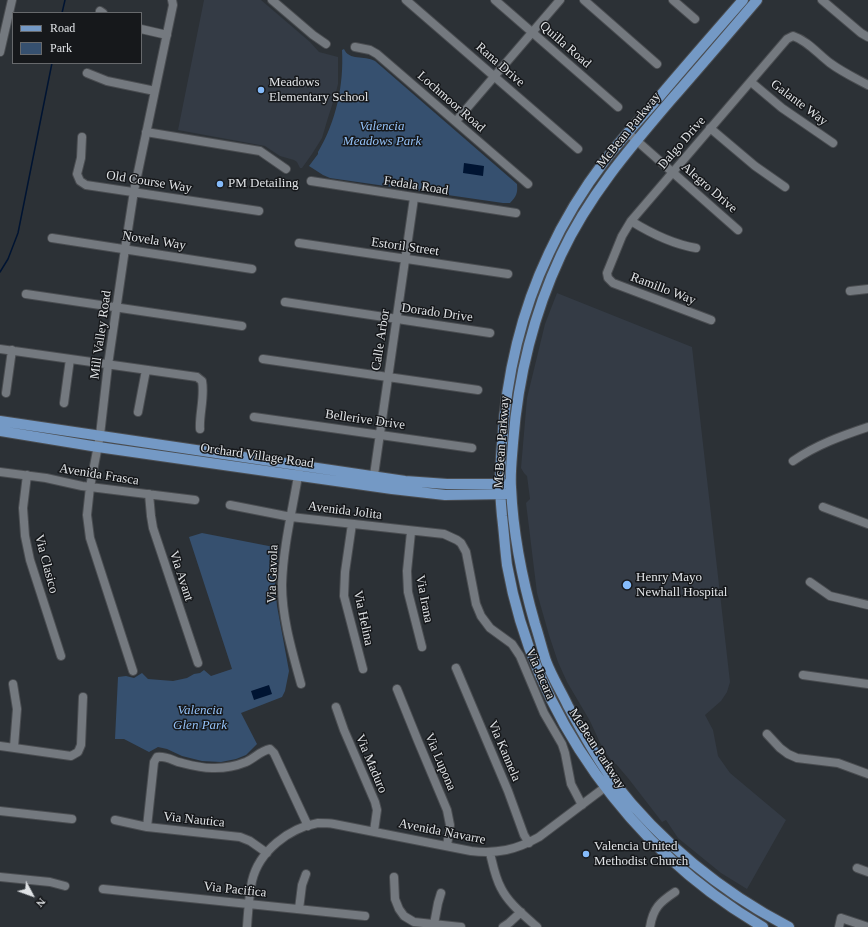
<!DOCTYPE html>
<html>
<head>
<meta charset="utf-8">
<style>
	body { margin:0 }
	#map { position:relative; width:868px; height:927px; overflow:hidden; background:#2c3136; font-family:Georgia,serif }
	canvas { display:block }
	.legend { position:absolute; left:12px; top:12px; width:130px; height:52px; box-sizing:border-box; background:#16181b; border:1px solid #67696c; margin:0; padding:5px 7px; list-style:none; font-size:12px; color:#e0e3e6 }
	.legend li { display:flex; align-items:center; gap:8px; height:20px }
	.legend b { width:20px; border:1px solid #67696c }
	.north { position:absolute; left:12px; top:875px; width:40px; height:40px; -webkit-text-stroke:3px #16181b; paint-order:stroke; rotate:131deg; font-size:11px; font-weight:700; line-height:16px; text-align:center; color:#e0e3e6 }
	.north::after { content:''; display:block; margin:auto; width:14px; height:18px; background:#e0e3e6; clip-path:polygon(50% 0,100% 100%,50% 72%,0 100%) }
</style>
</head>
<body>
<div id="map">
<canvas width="868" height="927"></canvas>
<ul class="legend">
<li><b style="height:5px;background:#7499c5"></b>Road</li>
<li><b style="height:11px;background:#36506f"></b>Park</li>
</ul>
<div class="north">N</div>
</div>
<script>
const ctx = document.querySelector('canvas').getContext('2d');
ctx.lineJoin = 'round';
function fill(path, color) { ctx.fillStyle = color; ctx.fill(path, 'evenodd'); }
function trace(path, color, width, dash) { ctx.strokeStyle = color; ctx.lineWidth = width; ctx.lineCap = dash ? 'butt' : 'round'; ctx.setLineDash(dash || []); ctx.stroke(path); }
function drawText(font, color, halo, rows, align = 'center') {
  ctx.font = font + ' Georgia,serif'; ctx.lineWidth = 3; ctx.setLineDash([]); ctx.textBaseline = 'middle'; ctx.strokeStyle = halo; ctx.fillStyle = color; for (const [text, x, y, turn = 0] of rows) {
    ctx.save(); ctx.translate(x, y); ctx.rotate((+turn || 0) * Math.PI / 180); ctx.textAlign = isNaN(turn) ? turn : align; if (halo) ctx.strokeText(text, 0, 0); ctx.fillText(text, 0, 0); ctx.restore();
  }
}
const built = new Path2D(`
	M204 0H261L310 42 319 52 338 57V84L335 96 327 121 322 138 312 154 302 168H300L297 162 294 160 280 156 265 146 178 130Z
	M557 293 692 347 730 682 727 692 721 701 705 715 713 730 718 756 730 773 786 820 747 889 721 873 678 838 666 820 662 822 628 778 616 764 613 763 601 745 590 721 567 682 558 662 549 635 537 593 526 503 530 499 527 476 524 473 521 468 527 398 545 324Z`);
const green = new Path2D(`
	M344 49C349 61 364 55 375 61L517 184C518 193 516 197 510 203H503L330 178 323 175 309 166 318 154V152C336 122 344 85 342 50Z
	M202 533 279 548 275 584 277 606 289 671 285 691 282 697 241 713 257 744 246 755 236 759 221 762 202 761 182 756 167 749 158 747 149 752 124 739H115L118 677 126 676 134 678 142 673 148 679 173 681 187 678 194 674 200 673 204 670 211 676 232 669 189 537Z`);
const water = new Path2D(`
	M464 163 484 166 483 176 463 173Z
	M269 685 272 694 254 700 251 691Z`);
const stream = new Path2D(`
	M62 13 65 0
	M0 272 8 259 18 233 52 63`);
const minor = new Path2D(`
	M272 0 313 35 326 44
	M406 0 578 149
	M495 0 618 107
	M584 0 657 64
	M673 0 695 19
	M822 0 861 33 868 37
	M100 11 103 13
	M141 29 167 35
	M355 47 370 50 377 54 528 184
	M0 52 12 0
	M87 73 107 81 155 91
	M751 82 782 108 833 143
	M456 121 560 0
	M710 128 755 166 785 187
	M146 132 260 151 286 169
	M628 133 738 230
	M82 137 81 158 77 174 80 181 86 185 259 211
	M311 181 516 213
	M631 221C652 234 672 244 696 248
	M52 238 252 269
	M299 243 508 274
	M850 291 868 289
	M26 294 242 326
	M285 302 490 333
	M711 320 613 283 608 278 607 273 622 236 631 221 787 39 793 36C808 41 818 54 830 63 842 72 855 78 868 85
	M0 349 197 377 202 381C205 397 199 414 200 429
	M263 359 478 390
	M6 393 12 350
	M64 403 70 359
	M138 412 146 370
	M254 417 472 448
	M793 461C816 445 841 436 868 427
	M299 470C293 508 283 546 282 585 282 618 292 651 301 684
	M0 472 46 478 82 486 195 500
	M27 475 23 508 25 536 30 560 61 656
	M373 482 414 198
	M149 494 151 516 153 528 198 663
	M230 505 291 517 444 534 457 540 461 543 466 552 476 604 481 616 490 628 512 644 520 656 544 713 562 744 565 753 571 784 582 805
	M823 507 868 524
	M352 524 345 572 344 596 363 669
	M411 532 407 571 408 592 422 647
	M810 582 830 596 868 605
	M456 668 508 791 524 835 529 843
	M133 671 90 538 87 515 90 487 100 435 108 365 125 249 134 191 173 5 172 0
	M803 675 868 684
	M13 684 17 709 14 747
	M397 689 418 741 447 810 450 825 447 846
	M336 707 344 730 375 802 377 810 374 831
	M767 734 780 748 788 754 797 758 838 763 868 774
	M0 746 71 756 78 752 81 745 83 697
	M0 811 72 819
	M115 820 147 827 240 837 250 841 267 853
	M147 827 154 762 157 757C165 756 170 759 178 762 190 765 202 769 215 768 225 768 236 766 246 762 255 758 260 751 270 749L274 753 308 826
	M490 853C493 865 495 877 501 888 509 904 524 915 537 927
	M857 868 868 872
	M0 877 50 882 65 886
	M394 877 395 899 399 909 404 916 414 922 461 927
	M103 889 365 916
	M299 909 302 885 306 874
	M434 924 438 903 441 893
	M247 927C248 912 249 896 252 881 259 851 289 828 318 823 323 823 329 823 334 824L471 851C497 854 516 850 539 837L604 788
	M503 927 509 923 521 912
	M650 927C653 908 660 902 675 892
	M839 927 841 918 868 927`);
const major = new Path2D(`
	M743 0C715 32 687 64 660 96 642 117 623 137 606 159 584 188 564 220 549 253 520 314 506 377 502 444 501 457 500 470 500 483 500 494 501 505 502 516 504 532 505 549 507 565 534 716 631 850 763 927
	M757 0C728 34 699 68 670 101 629 149 588 197 561 255 533 315 518 377 513 443 512 457 510 473 511 487 513 534 522 579 535 624 539 636 542 649 546 661 552 677 561 691 568 706 582 732 597 759 614 782 659 841 723 893 789 927
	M0 421 405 481 447 484H505
	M0 431 98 447 392 489 445 495 506 494`);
const markers = [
	[261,90,4,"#85bbfb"],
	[220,184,4,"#85bbfb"],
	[627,585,5,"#85bbfb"],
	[586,854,4,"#85bbfb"]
];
const streetNames = [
	["Quilla Road",565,45,41],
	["Rana Drive",500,65,41],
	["Lochmoor Road",451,102,41],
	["Galante Way",799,103,37],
	["McBean Parkway",629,130,-51],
	["Dalgo Drive",682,143,-49],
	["Old Course Way",149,182,9],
	["Fedala Road",416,186,9],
	["Alegro Drive",709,188,41],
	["Novela Way",154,241,9],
	["Estoril Street",405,247,8],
	["Ramillo Way",663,289,21],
	["Dorado Drive",437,313,8],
	["Mill Valley Road",101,335,-82],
	["Calle Arbor",381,340,-81],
	["Bellerive Drive",365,420,8],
	["McBean Parkway",502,442,-86],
	["Orchard Village Road",257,456,8],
	["Avenida Frasca",99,475,9],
	["Avenida Jolita",345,511,7],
	["Via Clasico",46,564,75],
	["Via Gavola",273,574,-88],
	["Via Avant",181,576,72],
	["Via Irana",424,599,79],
	["Via Helina",363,618,78],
	["Via Jacara",540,674,66],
	["McBean Parkway",597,749,57],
	["Via Kannela",504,751,67],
	["Via Lupona",440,762,67],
	["Via Maduro",371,764,67],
	["Via Nautica",194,820,6],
	["Avenida Navarre",442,832,11],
	["Via Pacifica",235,890,6]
];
const poiNames = [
	["Meadows",269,83],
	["Elementary School",269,98],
	["PM Detailing",228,184],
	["Henry Mayo",636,578],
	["Newhall Hospital",636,593],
	["Valencia United",594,847],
	["Methodist Church",594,862]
];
const parkNames = [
	["Valencia",382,127],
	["Meadows Park",382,142],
	["Valencia",200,711],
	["Glen Park",200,726]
];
fill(built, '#343b45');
fill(green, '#36506f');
fill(water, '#001432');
trace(stream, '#001432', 1.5);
trace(minor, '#4a4d51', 10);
trace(major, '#4a4d51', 12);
trace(minor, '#74797f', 8);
trace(major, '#7499c5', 10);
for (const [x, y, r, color] of markers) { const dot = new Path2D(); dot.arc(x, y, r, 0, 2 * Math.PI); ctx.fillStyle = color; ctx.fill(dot); trace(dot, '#16181b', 1.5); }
drawText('13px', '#e0e3e6', '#16181b', streetNames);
drawText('13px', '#e0e3e6', '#16181b', poiNames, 'left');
drawText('italic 13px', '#94c2f8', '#16181b', parkNames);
</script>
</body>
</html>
